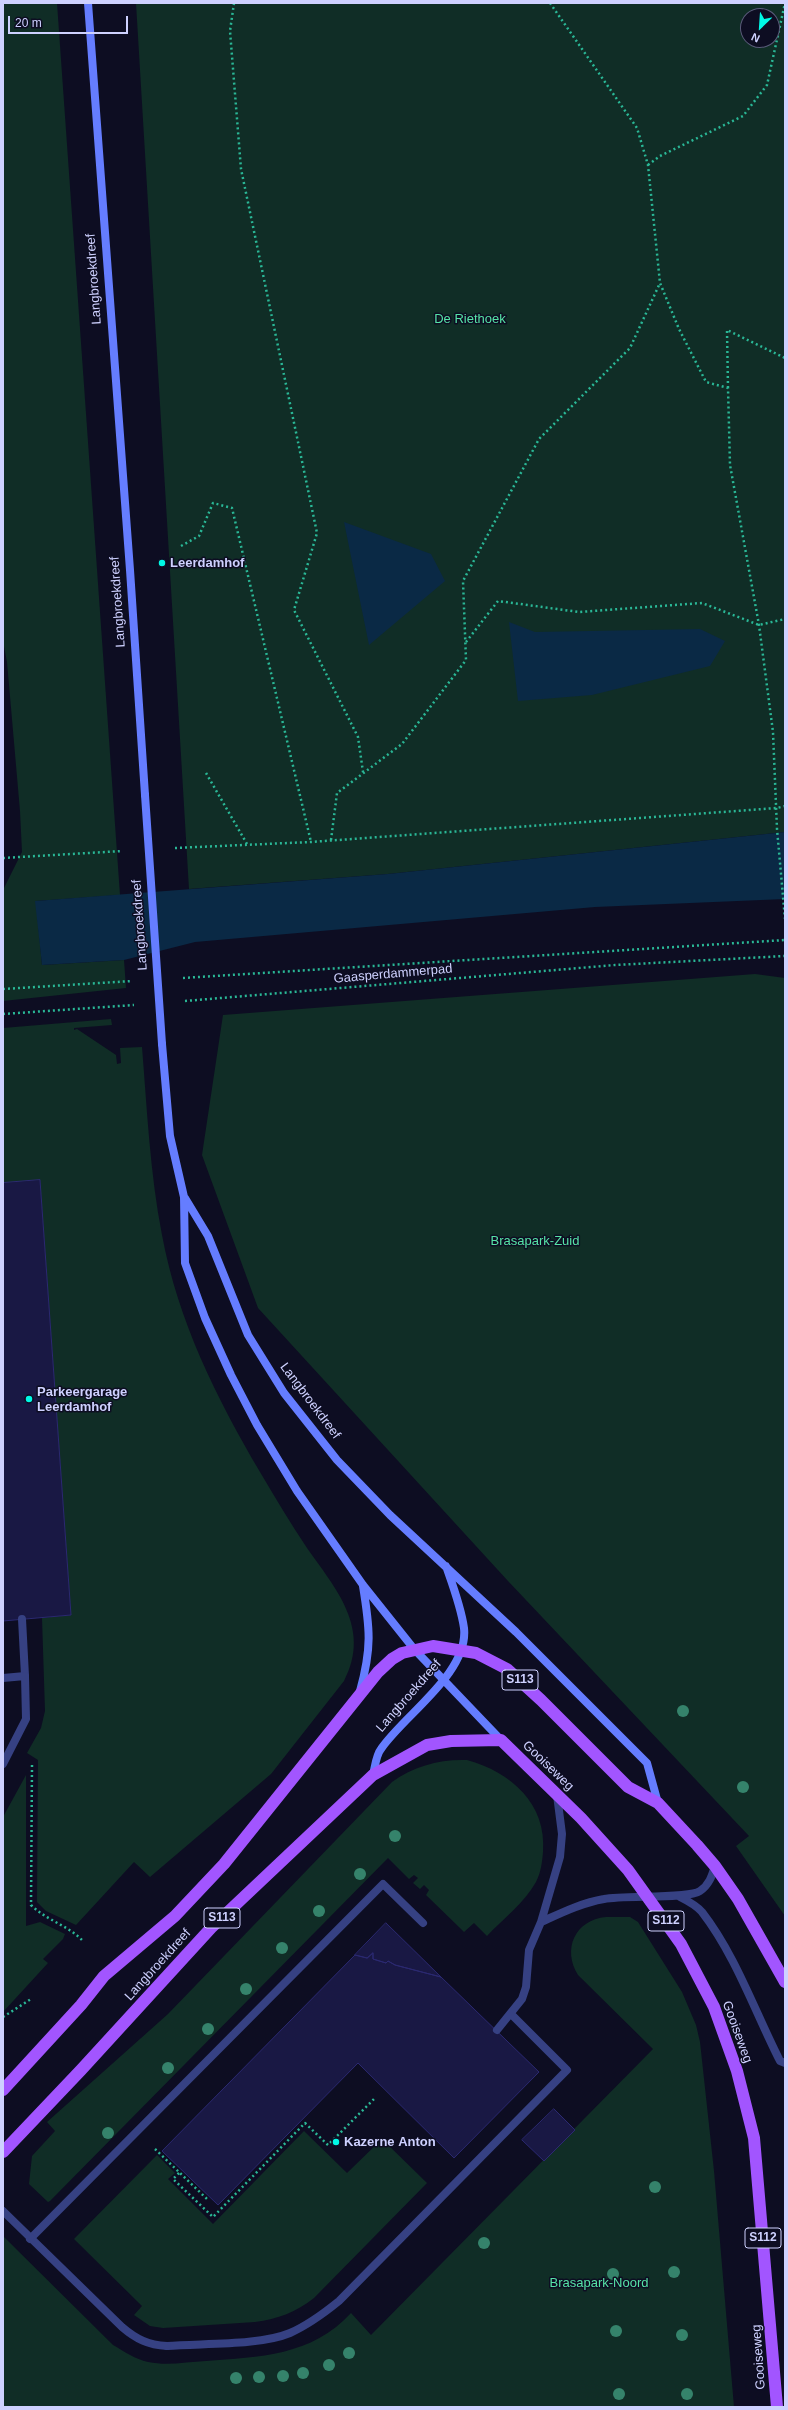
<!DOCTYPE html>
<html>
<head>
<meta charset="utf-8">
<style>
	body { margin:0 }
	#map { position:relative; width:788px; height:2410px; overflow:hidden; background:#0d0d22; font-family:Helvetica,sans-serif }
	canvas { display:block }
	.frame { position:absolute; inset:0; border:4px solid #ced1ff; pointer-events:none }
	.north { position:absolute; left:740px; top:8px; width:40px; height:40px; box-sizing:border-box; background:#0d0d22; border:1px solid #5a5b7a; border-radius:50%; rotate:205deg; font-size:11px; font-weight:700; line-height:16px; text-align:center; color:#ced1ff }
	.north::after { content:''; display:block; margin:auto; width:14px; height:18px; background:#00f9e6; clip-path:polygon(50% 0,100% 100%,50% 72%,0 100%) }
	.scale { position:absolute; left:8px; top:16px; width:120px; height:18px; box-sizing:border-box; border:2px solid #ced1ff; border-top:0; padding-left:5px; font-size:12px; line-height:14px; white-space:nowrap; color:#ced1ff; -webkit-text-stroke:3px #0d0d22; paint-order:stroke }
</style>
</head>
<body>
<div id="map">
<canvas width="788" height="2410"></canvas>
<div class="frame"></div>
<div class="north">N</div>
<div class="scale">20 m</div>
</div>
<script>
const ctx = document.querySelector('canvas').getContext('2d');
ctx.lineJoin = 'round';
function fill(path, color) { ctx.fillStyle = color; ctx.fill(path, 'evenodd'); }
function trace(path, color, width, dash) { ctx.strokeStyle = color; ctx.lineWidth = width; ctx.lineCap = dash ? 'butt' : 'round'; ctx.setLineDash(dash || []); ctx.stroke(path); }
function drawText(font, color, halo, rows, align = 'center') {
  ctx.font = font + ' Helvetica,sans-serif'; ctx.lineWidth = 3; ctx.setLineDash([]); ctx.textBaseline = 'middle'; ctx.strokeStyle = halo; ctx.fillStyle = color; for (const [text, x, y, turn = 0] of rows) {
    ctx.save(); ctx.translate(x, y); ctx.rotate((+turn || 0) * Math.PI / 180); ctx.textAlign = isNaN(turn) ? turn : align; if (halo) ctx.strokeText(text, 0, 0); ctx.fillText(text, 0, 0); ctx.restore();
  }
}
const green = new Path2D(`
	M3 3H57L120 895 36 901 42 965 124 960 126 988 3 1001V890L22 852 20 811 7 662 3 641Z
	M136 3H785V832L388 874 189 889ZM748 16H772V40H748Z
	M755 974 785 978V1916L736 1846 749 1836 508 1581 258 1308 202 1155 223 1015Z
	M111 1019 112 1025 74 1028V1030L77 1029 116 1055 117 1064 121 1063 120 1048 142 1047C147 1109 150 1173 162 1235 178 1321 216 1397 260 1472 275 1497 290 1523 307 1548 335 1588 372 1628 344 1681L271 1774 150 1877 134 1862 76 1925 46 1911 37 1902 38 1760 27 1753 41 1728 45 1711 42 1618 71 1615 40 1180 3 1183V1028Z
	M467 1760C511 1772 547 1804 543 1852 542 1863 541 1872 536 1882 525 1902 503 1919 487 1936L474 1923 464 1932 461 1929 426 1895 429 1890 424 1885 420 1889 413 1883 418 1878 414 1875 409 1879 388 1858 50 2201 48 2202 29 2184 32 2156 55 2131 47 2122 168 2014 392 1782C414 1766 440 1759 467 1760Z
	M26 1775V1926L40 1922 65 1934 63 1939 43 1959 48 1963 3 2012V1817Z
	M606 1917H630L638 1922 682 1992 696 2025 700 2042 714 2171 734 2407H3V2236L113 2345C125 2352 135 2359 148 2362 167 2366 187 2362 206 2361 259 2357 312 2356 351 2313L371 2335 653 2049 578 1975C562 1949 575 1920 606 1917Z
	M304 2131 347 2173 382 2139 427 2183 314 2298C296 2312 278 2319 255 2322L163 2328 150 2326 134 2315 142 2306 74 2239 157 2155 175 2173 168 2179 213 2224Z`);
const water = new Path2D(`
	M344 522 431 554 445 581 369 645Z
	M509 622 535 632 700 629 725 641 710 666 592 695 518 701Z
	M785 832V899L595 907 195 942 124 960 42 965 35 901 388 874Z`);
const building = new Path2D(`
	M40 1180 71 1615 3 1621V1183Z
	M386 1923 441 1977 395 1965 388 1961 386 1963 373 1959V1953L367 1958 355 1955Z
	M373 1953V1959L386 1963 388 1961 395 1965 441 1977 539 2072 454 2158 358 2063 218 2205 162 2151 355 1955 367 1958Z
	M554 2109 575 2130 544 2161 522 2140Z`);
const path = new Path2D(`
	M234 3 230 31 241 169 317 533 294 610 358 737 363 772
	M550 3 637 128 648 165 660 283 679 329 706 382 728 388 730 465 759 625 773 732 777 829 785 919
	M648 165 660 156 743 116 767 85 785 3
	M728 388 727 330 785 358
	M181 546 199 536 213 503 232 508 311 842
	M466 642 498 601 579 612 702 603 759 625 785 619
	M206 773 247 844
	M331 840 337 793 402 744 466 660 463 581 539 439 630 348 660 283
	M175 848 311 842 777 808 785 806
	M3 858 122 851
	M183 978 785 940
	M3 989 132 981
	M185 1001 615 965 785 956
	M3 1014 134 1005
	M32 1765 31 1905C46 1920 67 1925 82 1940
	M3 2017 31 1999
	M155 2149 207 2199 209 2197
	M179 2173 173 2179 213 2217 305 2123 328 2145 376 2097`);
const lane = new Path2D(`
	M22 1619 25 1676
	M680 1897C688 1901 696 1905 702 1912 736 1956 755 2012 780 2061L785 2063
	M541 1922 560 1857 562 1834 557 1795
	M497 2030 522 1999 526 1987 529 1950 541 1922C561 1913 581 1903 604 1899 624 1895 689 1899 700 1891 709 1885 712 1876 715 1866
	M30 2239 383 1884 423 1923
	M167 2346C201 2343 259 2346 290 2333 308 2325 323 2314 339 2301L567 2070 511 2014`);
const street = new Path2D(`
	M3 1678 25 1676 26 1719 3 1764
	M3 2211 122 2327C136 2339 148 2345 167 2346`);
const secondary = new Path2D(`
	M88 3 130 570 145 795
	M162 1044 170 1136 184 1197 185 1263 205 1318 231 1375 257 1425 297 1491 363 1585 414 1649 501 1740
	M185 1198 208 1236 248 1335 284 1393 337 1460 390 1515 516 1632 647 1763 658 1803
	M360 1691C372 1648 370 1629 363 1586
	M373 1775C375 1767 376 1755 381 1749 404 1715 469 1673 464 1628 461 1607 453 1586 446 1566`);
const primary = new Path2D(`
	M3 2090 81 2005 104 1976 175 1916 224 1864 378 1672 392 1659 402 1653 433 1646 476 1653 507 1669 541 1700 628 1787 658 1803 697 1845 715 1866 738 1899 785 1982
	M3 2152 81 2070 211 1928 373 1775 427 1745 451 1741 501 1740 581 1818 628 1870 681 1944 714 2007 737 2071 754 2138 777 2407`);
const secondaryBridge = new Path2D(`
	M145 795 162 1044`);
const trees = [
	[683,1711],
	[743,1787],
	[395,1836],
	[360,1874],
	[319,1911],
	[282,1948],
	[246,1989],
	[208,2029],
	[168,2068],
	[108,2133],
	[655,2187],
	[484,2243],
	[674,2272],
	[613,2274],
	[616,2331],
	[682,2335],
	[349,2353],
	[329,2365],
	[303,2373],
	[283,2376],
	[259,2377],
	[236,2378],
	[619,2394],
	[687,2394]
];
const markers = [
	[162,563,4,"#00f9e6"],
	[29,1399,4,"#00f9e6"],
	[336,2142,4,"#00f9e6"]
];
const shields = [
	[520,1680,36],
	[222,1918,36],
	[666,1921,36],
	[763,2238,36]
];
const shieldNames = [
	["S113",520,1680],
	["S113",222,1918],
	["S112",666,1921],
	["S112",763,2238]
];
const streetNames = [
	["Langbroekdreef",94,279,-94],
	["Langbroekdreef",118,602,-94],
	["Langbroekdreef",140,925,-94],
	["Gaasperdammerpad",393,974,-5],
	["Langbroekdreef",310,1401,53],
	["Langbroekdreef",409,1696,-49],
	["Gooiseweg",548,1766,44],
	["Langbroekdreef",158,1965,-48],
	["Gooiseweg",737,2032,70],
	["Gooiseweg",759,2357,-94]
];
const parkNames = [
	["De Riethoek",470,319],
	["Brasapark-Zuid",535,1241],
	["Brasapark-Noord",599,2283]
];
const poiNames = [
	["Leerdamhof",170,563],
	["Parkeergarage",37,1392],
	["Leerdamhof",37,1407],
	["Kazerne Anton",344,2142]
];
fill(green, '#102d26');
fill(water, '#0a2945');
fill(building, '#191844');
trace(building, '#2b2971', 1);
trace(path, '#2ab796', 2.5, [2, 3]);
trace(lane, '#364183', 8);
trace(street, '#364183', 8);
trace(secondary, '#657dff', 8);
trace(primary, '#a255ff', 12);
trace(secondaryBridge, '#657dff', 8);
ctx.fillStyle = '#35836b';
for (const [x, y] of trees) { ctx.beginPath(); ctx.arc(x, y, 6, 0, 2 * Math.PI); ctx.fill(); }
for (const [x, y, r, color] of markers) { const dot = new Path2D(); dot.arc(x, y, r, 0, 2 * Math.PI); ctx.fillStyle = color; ctx.fill(dot); trace(dot, '#0d0d22', 1.5); }
for (const [x, y, w] of shields) { const box = new Path2D(); box.roundRect(x - w / 2, y - 10, w, 20, 3); ctx.fillStyle = '#0d0d22'; ctx.fill(box); trace(box, '#ced1ff', 1); }
drawText('bold 12px', '#ced1ff', null, shieldNames);
drawText('13px', '#ced1ff', '#0d0d22', streetNames);
drawText('13px', '#56e3a7', '#0d0d22', parkNames);
drawText('bold 13px', '#ced1ff', '#0d0d22', poiNames, 'left');
</script>
</body>
</html>
